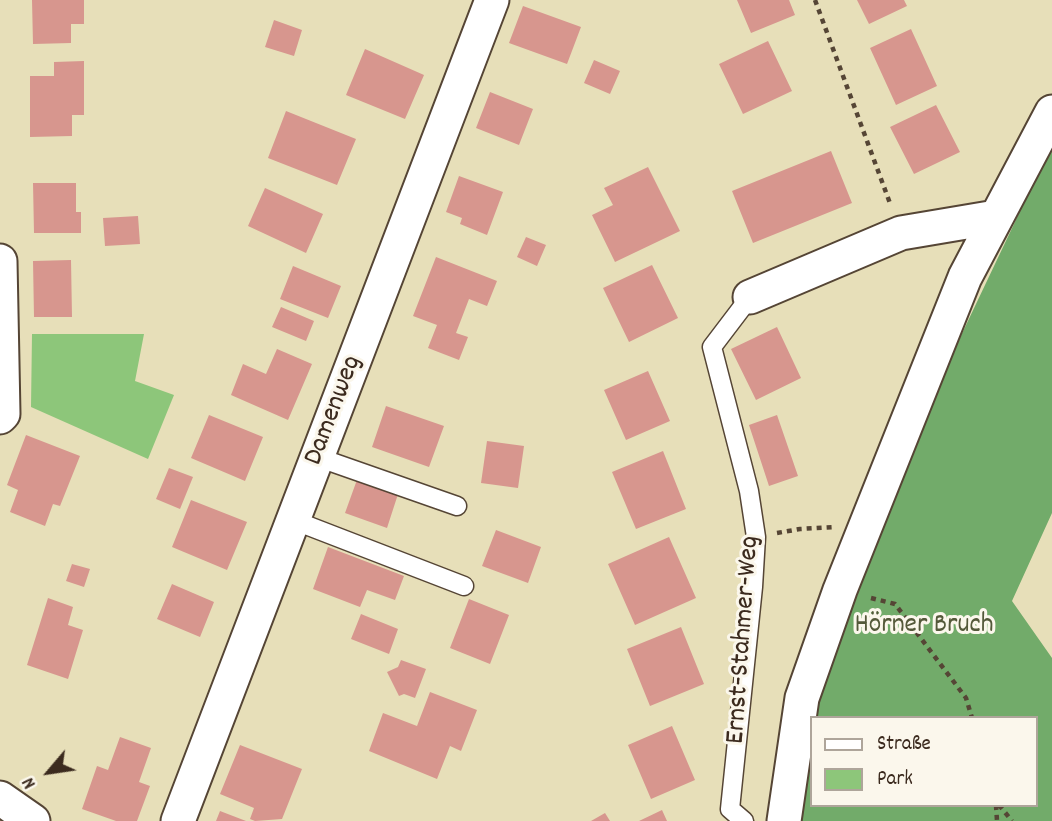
<!DOCTYPE html>
<html>
<head>
<meta charset="utf-8">
<style>
	body { margin:0 }
	#map { position:relative; width:1052px; height:821px; overflow:hidden; background:#e7dfb9; font-family:Dekko,sans-serif }
	canvas { display:block }
	.legend { position:absolute; left:810px; top:716px; width:228px; height:91px; box-sizing:border-box; background:#fbf7ec; border:2px solid #aea59a; margin:0; padding:9px 12px; list-style:none; font-size:21px; color:#3b2a1e }
	.legend li { display:flex; align-items:center; gap:14px; height:35px }
	.legend b { width:35px; border:2px solid #aea59a }
	.north { position:absolute; left:14px; top:737px; width:70px; height:70px; -webkit-text-stroke:5px #fbf7ec; paint-order:stroke; rotate:241deg; font-size:19px; font-weight:700; line-height:28px; text-align:center; color:#3b2a1e }
	.north::after { content:''; display:block; margin:auto; width:24px; height:32px; background:#3b2a1e; clip-path:polygon(50% 0,100% 100%,50% 72%,0 100%) }
</style>
</head>
<body>
<div id="map">
<canvas width="1052" height="821"></canvas>
<ul class="legend">
<li><b style="height:9px;background:#fff"></b>Straße</li>
<li><b style="height:19px;background:#8dc67a"></b>Park</li>
</ul>
<div class="north">N</div>
</div>
<script>
const ctx = document.querySelector('canvas').getContext('2d');
ctx.lineJoin = 'round';
function fill(path, color) { ctx.fillStyle = color; ctx.fill(path, 'evenodd'); }
function trace(path, color, width, dash) { ctx.strokeStyle = color; ctx.lineWidth = width; ctx.lineCap = dash ? 'butt' : 'round'; ctx.setLineDash(dash || []); ctx.stroke(path); }
function drawText(font, color, halo, rows, align = 'center') {
  ctx.font = font + ' Dekko,sans-serif'; ctx.lineWidth = 6; ctx.setLineDash([]); ctx.textBaseline = 'middle'; ctx.strokeStyle = halo; ctx.fillStyle = color; for (const [text, x, y, turn = 0] of rows) {
    ctx.save(); ctx.translate(x, y); ctx.rotate((+turn || 0) * Math.PI / 180); ctx.textAlign = isNaN(turn) ? turn : align; if (halo) ctx.strokeText(text, 0, 0); ctx.fillText(text, 0, 0); ctx.restore();
  }
}
const green = new Path2D(`
	M32 334H144L135 381 174 395 148 459 31 407Z`);
const forest = new Path2D(`
	M1052 144V513L1012 601 1052 658V821H783L795 685ZM812 718H1036V805H812Z`);
const building = new Path2D(`
	M32 0H84V24H71V43L33 44Z
	M737 0H789L795 15 751 33Z
	M857 0H904L907 6 869 24Z
	M523 6 581 27 567 64 509 43Z
	M274 20 302 30 294 56 265 47Z
	M911 29 937 86 896 105 870 48Z
	M768 41 792 91 743 114 719 64Z
	M365 49 424 75 405 119 346 95Z
	M594 60 620 71 610 94 584 83Z
	M84 61V115H72V136L30 137V76H54V62Z
	M490 92 533 109 519 145 476 128Z
	M936 105 960 152 914 174 890 127Z
	M286 111 356 139 337 185 268 158Z
	M831 151 852 203 753 243 732 191Z
	M648 167 680 231 615 262 592 215 613 205 604 188Z
	M459 176 503 192 487 235 460 224 462 218 446 212Z
	M33 183H76V212H81V233H34Z
	M265 188 323 214 306 253 248 226Z
	M138 216 140 244 105 246 103 218Z
	M526 237 546 245 537 266 517 257Z
	M436 257 497 281 487 306 469 299 456 333 468 337 459 360 428 348 437 325 413 316Z
	M71 260 72 317H34L33 261Z
	M652 265 678 318 629 342 603 288Z
	M293 266 341 286 328 318 280 299Z
	M281 307 314 321 306 341 272 327Z
	M777 327 801 378 756 400 731 349Z
	M277 349 312 364 288 420 231 395 243 364 266 374Z
	M648 371 670 421 626 440 604 390Z
	M386 406 444 426 429 467 372 447Z
	M209 415 263 437 245 481 191 458Z
	M777 415 798 476 769 486 749 425Z
	M26 435 80 456 60 506 53 504 45 526 10 512 18 490 7 485Z
	M487 441 524 446 518 488 481 483Z
	M663 451 686 509 636 529 612 472Z
	M169 468 193 477 180 509 156 499Z
	M358 477 399 491 387 528 345 513Z
	M191 500 247 522 227 570 172 547Z
	M496 530 541 547 528 583 482 566Z
	M669 537 696 598 635 625 608 564Z
	M328 547 404 576 395 600 367 590 360 607 313 589Z
	M72 564 90 569 84 587 66 581Z
	M172 584 214 602 200 637 157 619Z
	M48 598 73 607 68 625 83 630 68 679 27 665Z
	M469 599 509 615 490 664 450 648Z
	M361 614 398 629 389 654 351 639Z
	M681 627 704 684 650 706 627 649Z
	M401 660 426 669 415 698 404 694 399 696 387 672 398 667Z
	M430 692 477 710 461 751 450 746 437 779 369 751 383 713 417 726Z
	M672 726 695 780 651 799 628 745Z
	M120 737 151 748 139 782 150 786 137 821H116L82 809 97 766 108 770Z
	M240 745 302 769 282 819 255 821 250 819 254 808 220 794Z
	M662 810 667 821H639Z
	M220 811 246 821H216Z
	M605 813 610 821H591Z`);
const path = new Path2D(`
	M815 0 891 206
	M777 533 800 529 834 527
	M871 598 895 604 966 698 972 718
	M996 805 997 821
	M999 805 1012 821`);
const lane = new Path2D(`
	M317 457 457 506
	M293 520 464 586
	M744 821 730 809 753 587 756 537 749 491 712 347 750 297`);
const street = new Path2D(`
	M0 261 3 414 0 417
	M750 297 901 233 996 217
	M0 798 33 821
	M178 821 492 0
	M784 821 802 698 840 590 965 277 1052 112`);
const streetNames = [
	["Damenweg",335,411,-69],
	["Ernst-Stahmer-Weg",745,640,-86]
];
const parkNames = [
	["Hörner Bruch",924,627]
];
fill(green, '#8dc67a');
fill(forest, '#72ab6a');
fill(building, '#d7968e');
trace(lane, '#554535', 21);
trace(street, '#554535', 37);
trace(path, '#554535', 4.5, [5, 5]);
trace(lane, '#fff', 18);
trace(street, '#fff', 33);
drawText('28px', '#3b2a1e', '#fbf7ec', streetNames);
drawText('28px', '#54593a', '#fbf7ec', parkNames);
</script>
</body>
</html>
